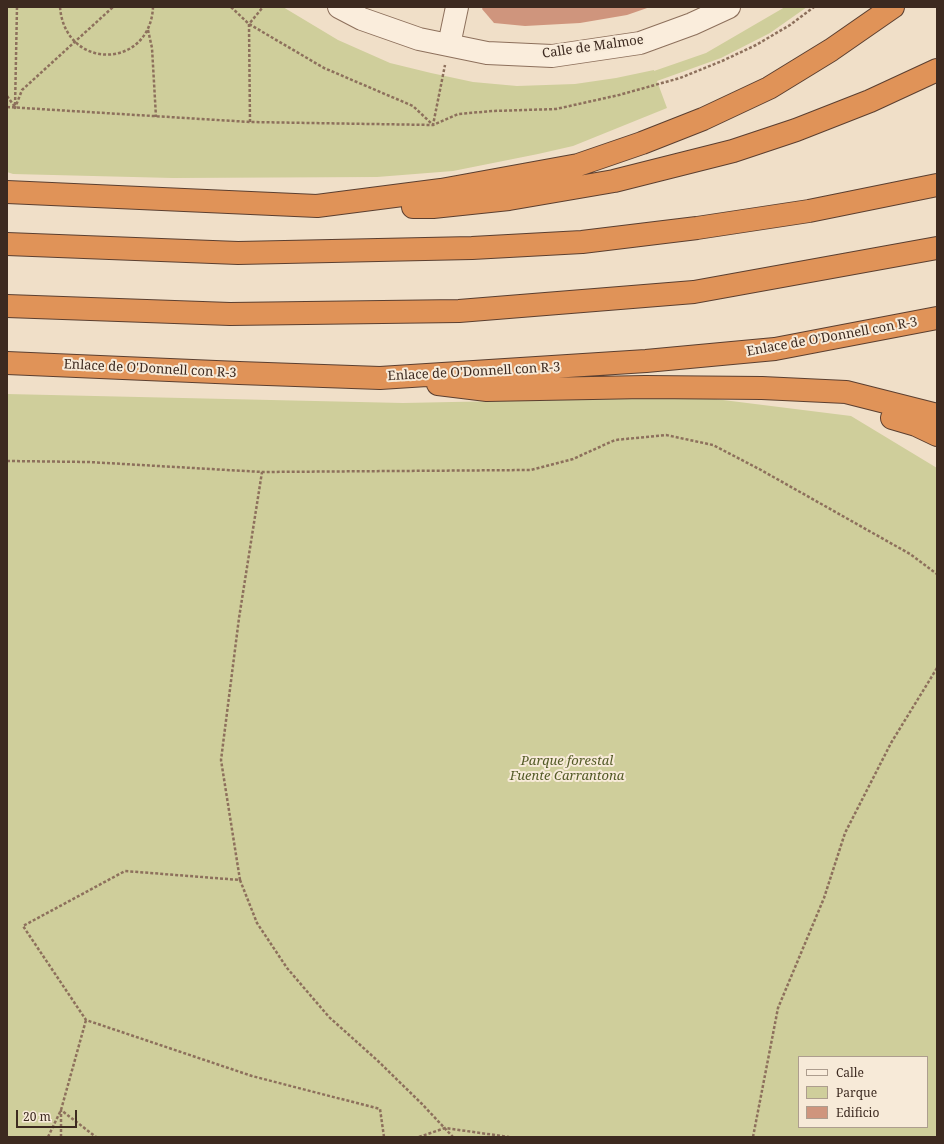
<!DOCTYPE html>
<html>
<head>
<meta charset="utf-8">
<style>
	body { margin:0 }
	#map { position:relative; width:944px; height:1144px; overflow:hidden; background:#f0dfc8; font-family:"Noto Serif",serif }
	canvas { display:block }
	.frame { position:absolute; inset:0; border:8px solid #3d2a20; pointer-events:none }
	.legend { position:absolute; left:798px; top:1056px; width:130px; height:72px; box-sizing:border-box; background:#f7ead8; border:1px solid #ad9d8e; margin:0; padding:5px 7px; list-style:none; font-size:12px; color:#3d2a20 }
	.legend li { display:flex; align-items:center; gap:8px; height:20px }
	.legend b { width:20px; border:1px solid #ad9d8e }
	.scale { position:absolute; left:16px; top:1110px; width:61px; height:18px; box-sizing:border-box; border:2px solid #3d2a20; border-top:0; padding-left:5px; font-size:12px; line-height:14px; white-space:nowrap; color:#3d2a20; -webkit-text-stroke:3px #f7ead8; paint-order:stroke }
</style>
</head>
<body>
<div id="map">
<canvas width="944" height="1144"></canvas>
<div class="frame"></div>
<ul class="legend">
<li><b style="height:5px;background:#faeddc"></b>Calle</li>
<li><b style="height:11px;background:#cfce9b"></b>Parque</li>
<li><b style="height:11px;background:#cf957d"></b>Edificio</li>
</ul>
<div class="scale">20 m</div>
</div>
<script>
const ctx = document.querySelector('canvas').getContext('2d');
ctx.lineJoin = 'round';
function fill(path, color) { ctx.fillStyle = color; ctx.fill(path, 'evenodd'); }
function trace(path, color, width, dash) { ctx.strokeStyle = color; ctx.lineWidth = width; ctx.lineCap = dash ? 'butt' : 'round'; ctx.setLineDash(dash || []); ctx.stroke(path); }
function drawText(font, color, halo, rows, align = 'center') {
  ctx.font = font + ' "Noto Serif",serif'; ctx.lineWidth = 4; ctx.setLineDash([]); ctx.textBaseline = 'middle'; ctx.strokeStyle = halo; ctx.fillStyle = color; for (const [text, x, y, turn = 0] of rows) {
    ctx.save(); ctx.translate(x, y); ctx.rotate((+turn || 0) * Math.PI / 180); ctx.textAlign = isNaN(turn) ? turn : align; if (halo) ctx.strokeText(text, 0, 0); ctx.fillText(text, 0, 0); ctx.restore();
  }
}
const green = new Path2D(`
	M7 7H283L338 40 390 63 431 73 473 82 517 86 575 84 616 78 654 70V71L706 53 785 7H807L770 33 721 58 657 81 667 108 573 146 538 154 453 171 377 177 173 178 13 174 7 172Z
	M7 394 403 403 699 397 851 416 937 468V1137H7ZM799 1057H927V1127H799Z`);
const building = new Path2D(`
	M483 7H650L627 15 580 23 525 26 494 23 482 9Z`);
const path = new Path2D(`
	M17 7 15 108 22 90 113 7
	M60 7C65 71 150 70 153 7
	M231 7 249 24 324 68 413 106 433 125 445 65
	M148 30 152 48 156 117
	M7 96 15 107
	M7 107 250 122 433 125 458 114 493 111 556 109 619 95 680 78 722 61 756 45 790 25 814 7
	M250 122 249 24 263 7
	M7 461 89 462 262 472 531 470 573 459 615 440 666 435 713 445 761 470 910 554 937 574
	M240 880 221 760 239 618 262 472
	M48 1137 61 1110 86 1020
	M61 1137V1110L96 1137
	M384 1137 380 1109 252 1076 86 1020 23 926 125 871 240 880 257 923 287 968 329 1017 378 1061 422 1104 453 1137
	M419 1137 445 1128 509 1137
	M753 1137 778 1008 824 898 845 833 891 743 937 668`);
const minor = new Path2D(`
	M339 7 362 19 419 39 487 53 552 56 640 43 692 24 729 7
	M449 45 457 7`);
const highway = new Path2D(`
	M7 192 317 206 441 190 578 165 642 143 703 119 769 88 831 50 893 7
	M413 207H433L509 199 614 181 733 151 796 130 870 101 937 70
	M7 244 238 253 472 248 582 242 697 228 809 211 937 185
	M7 306 230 314 459 311 694 292 937 248
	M7 363 239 373 380 378 646 361 775 349 937 318
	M438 384 487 390 645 387 762 388 846 392 937 415
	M892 418 916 425 937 435`);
const streetNames = [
	["Calle de Malmoe",593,47,-8],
	["Enlace de O'Donnell con R-3",832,337,-10],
	["Enlace de O'Donnell con R-3",150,369,3],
	["Enlace de O'Donnell con R-3",474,372,-3]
];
const parkNames = [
	["Parque forestal",567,761],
	["Fuente Carrantona",567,776]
];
fill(green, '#cfce9b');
fill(building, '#cf957d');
trace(minor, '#8d705c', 24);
trace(highway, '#5b3f30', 24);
trace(path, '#8d705c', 2.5, [3, 2]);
trace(minor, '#faeddc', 22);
trace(highway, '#e09358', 22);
drawText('13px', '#3d2a20', '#f7ead8', streetNames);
drawText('italic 13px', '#535a26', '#f7ead8', parkNames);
</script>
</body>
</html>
